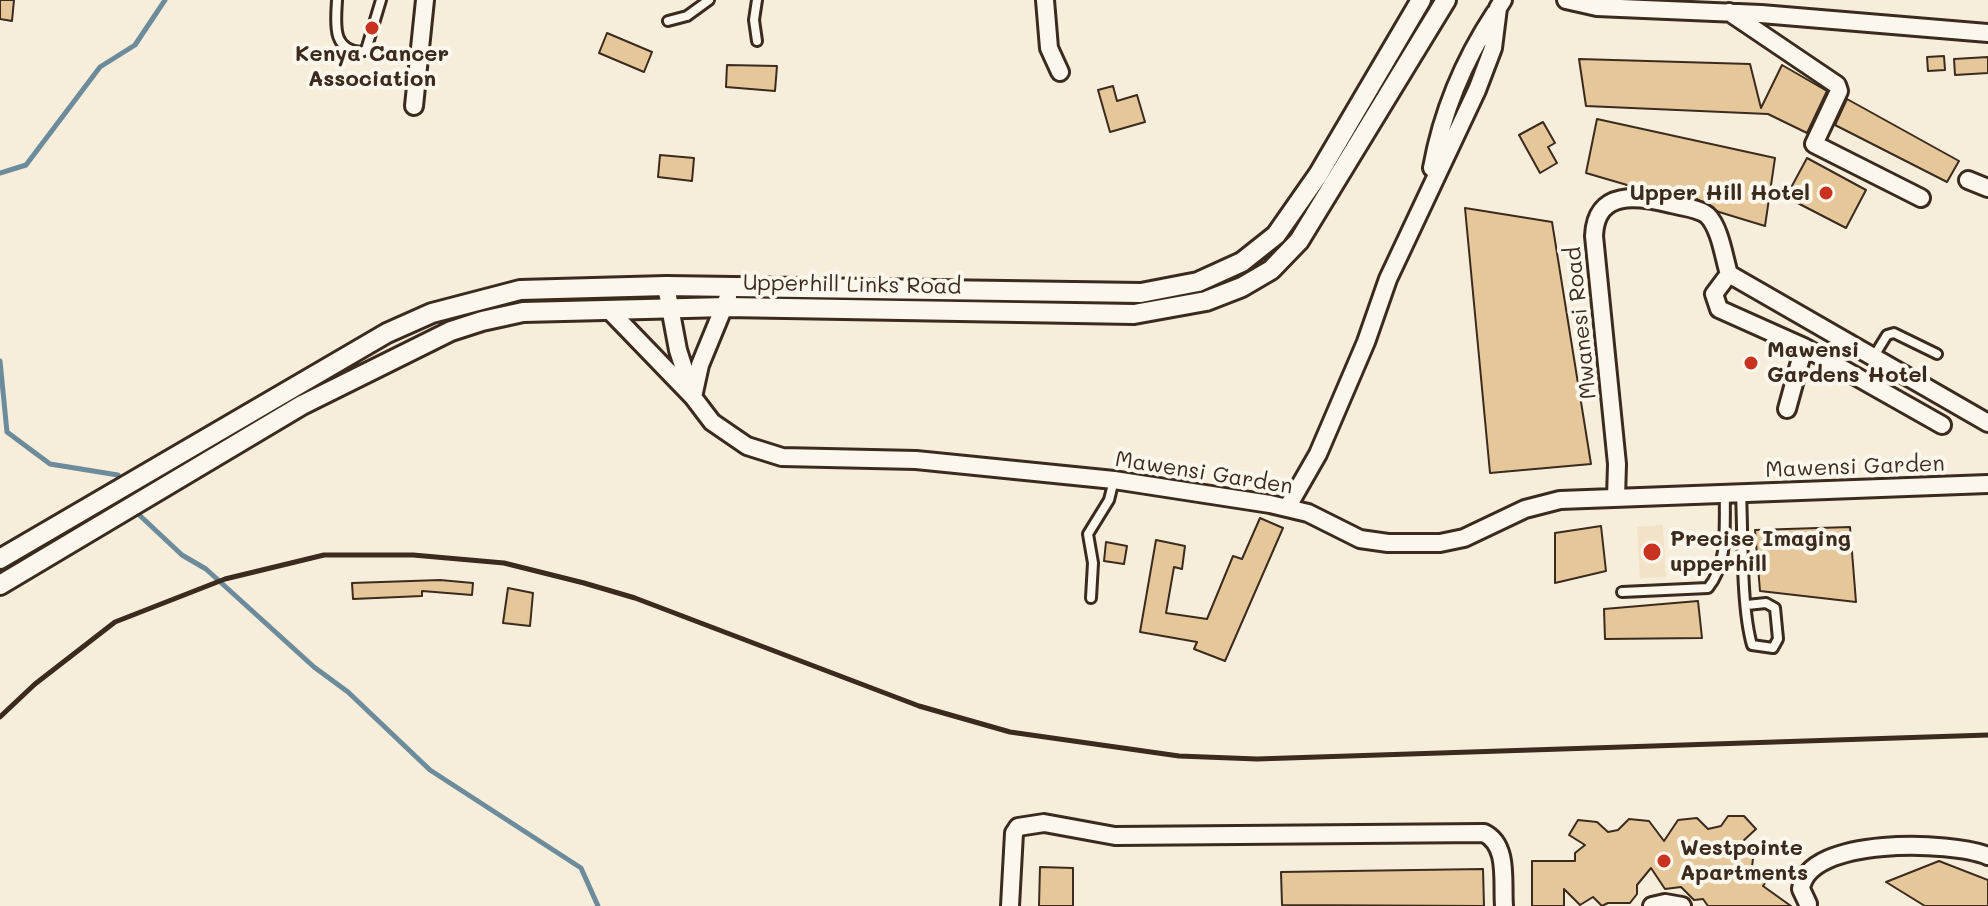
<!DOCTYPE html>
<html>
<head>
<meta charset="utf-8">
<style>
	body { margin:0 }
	canvas { display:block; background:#f7eddb }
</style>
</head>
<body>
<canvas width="1988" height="906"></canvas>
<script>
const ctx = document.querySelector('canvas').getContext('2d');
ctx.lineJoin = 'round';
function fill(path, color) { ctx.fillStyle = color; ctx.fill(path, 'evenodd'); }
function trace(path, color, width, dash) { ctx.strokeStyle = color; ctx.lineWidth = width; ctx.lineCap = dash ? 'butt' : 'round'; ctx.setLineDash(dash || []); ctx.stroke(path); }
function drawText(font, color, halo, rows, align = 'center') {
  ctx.font = font + ' Mali,sans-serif'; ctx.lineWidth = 8; ctx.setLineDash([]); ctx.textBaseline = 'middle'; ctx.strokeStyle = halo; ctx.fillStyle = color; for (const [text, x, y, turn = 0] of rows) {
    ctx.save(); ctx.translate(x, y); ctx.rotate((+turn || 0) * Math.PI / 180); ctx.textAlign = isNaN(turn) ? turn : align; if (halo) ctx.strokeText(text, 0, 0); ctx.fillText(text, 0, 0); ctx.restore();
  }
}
const built = new Path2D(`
	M1663 525 1666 577 1640 578 1637 527Z`);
const stream = new Path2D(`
	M0 173 26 165 100 67 135 45 165 0
	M0 361 7 432 50 464 118 475 130 503
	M135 511 182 555 206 569 314 667 348 692 430 770 581 868 598 906`);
const building = new Path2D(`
	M0 0H14L12 21 0 19Z
	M607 33 652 52 644 72 599 53Z
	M1944 56 1945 70 1928 71 1927 57Z
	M1988 57V73L1955 75 1954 59Z
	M1579 59 1750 64 1761 108 1782 65 1827 91 1807 133 1768 114 1586 106Z
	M727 65 777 66 775 91 726 87Z
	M1113 86 1117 101 1137 95 1145 122 1110 132 1098 90Z
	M1847 99 1959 161 1947 182 1835 125Z
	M1597 119 1775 158 1765 226 1719 212 1697 199 1634 187 1586 173Z
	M1543 122 1555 143 1548 147 1557 163 1540 173 1519 135Z
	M660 155 694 158 692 181 658 177Z
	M1807 158 1866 190 1846 228 1786 197Z
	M1465 208 1552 222 1591 464 1490 473Z
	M1260 518 1283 528 1225 661 1194 649 1197 642 1140 632 1156 540 1185 546 1182 569 1174 567 1166 613 1207 619 1233 556 1242 559Z
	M1601 526 1606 571 1555 583V533Z
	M1850 527 1856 602 1760 591 1755 530Z
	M1106 542 1127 546 1124 564 1104 561Z
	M440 580 473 583 472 595 422 591V596L353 599 352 583Z
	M508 588 533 593 530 626 503 623Z
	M1698 601 1702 638 1605 639 1604 609Z
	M1728 816H1744L1756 829 1741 843 1754 850 1752 867 1770 876 1763 886 1791 906H1708L1703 899 1694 900 1681 887 1665 889 1651 868 1637 885V894L1630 903H1608L1602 906 1593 897 1580 905 1564 889V906H1532V861H1575V853L1585 845 1569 835 1578 820 1597 822 1608 832 1618 830 1629 819 1649 821 1664 841 1678 820 1697 818 1708 829 1721 826Z
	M1939 861 1988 880V906H1925L1886 882Z
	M1040 867 1073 868V906H1039Z
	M1483 869 1484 906 1282 905 1281 872Z`);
const service = new Path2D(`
	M337 0C336 22 331 50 361 52L366 50 381 0
	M668 21 687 16 709 0
	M757 41 754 20 757 0
	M1874 356 1887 335 1894 333 1937 354
	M1741 493C1743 534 1741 607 1752 645L1773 648 1778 639 1775 608 1766 603 1747 605
	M1622 592 1708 588C1729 562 1724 526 1725 494
	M1091 598 1093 563 1088 534 1109 500 1114 480`);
const minor = new Path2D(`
	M1045 0 1049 48 1060 72
	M1566 0 1597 7 1761 14 1988 33
	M1729 12 1837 85 1839 91 1814 144 1921 198
	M414 106 425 0
	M1432 168C1442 113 1464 60 1495 13
	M1968 180 1988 188
	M1729 274 1988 423
	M1729 274 1714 294 1719 309 1804 347 1942 425
	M666 286 678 350 691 391
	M608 309 693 397 712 422 747 446 782 457 916 460 1114 480 1270 504 1308 513 1360 539 1388 543H1440L1464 538 1525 509 1560 500 1988 484
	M693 397 700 365 728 297
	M1787 409 1804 347
	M1616 498 1617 464 1594 236C1596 189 1638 196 1671 204 1682 207 1698 208 1707 215 1720 227 1724 258 1729 274
	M1287 508 1318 454 1366 342 1388 279 1477 90 1493 48 1498 8 1503 0
	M1808 904 1801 889C1807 836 1952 841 1988 856
	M1010 906 1014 833 1018 827 1044 823 1115 836 1484 833C1509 845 1502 882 1504 906
	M1652 906 1665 903 1682 906`);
const tertiary = new Path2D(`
	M0 559 387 333 432 313 520 290 666 286 1141 293 1198 282 1242 262 1276 235 1318 175 1421 0
	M0 585 302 405 451 331 482 321 523 312 727 307 1134 314 1206 301 1242 287 1271 270 1299 241 1446 0`);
const rail = new Path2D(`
	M0 717 35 684 115 622 225 579 324 555H413L504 563 584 583 635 598 919 706 1010 732 1179 756 1257 759 1988 735`);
const markers = [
	[372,28,8,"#c8321e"],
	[1826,193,8,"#c8321e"],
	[1751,363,8,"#c8321e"],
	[1652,552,10,"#c8321e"],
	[1664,861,8,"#c8321e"]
];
const poiNames = [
	["Kenya Cancer",372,54,"center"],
	["Association",372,79,"center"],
	["Upper Hill Hotel",1810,193,"right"],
	["Mawensi",1767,350],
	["Gardens Hotel",1767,375],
	["Precise Imaging",1670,539],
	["upperhill",1670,564],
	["Westpointe",1680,848],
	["Apartments",1680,873]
];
const streetNames = [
	["Upperhill Links Road",852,285,1],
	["Mwanesi Road",1581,323,-96],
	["Mawensi Garden",1855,467,-2],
	["Mawensi Garden",1204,473,9]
];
fill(built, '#f2e2c7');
trace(stream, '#6c8c9b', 5);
fill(building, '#e5c799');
trace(building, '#3b2a1e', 2);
trace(service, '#3b2a1e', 14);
trace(minor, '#3b2a1e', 22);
trace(tertiary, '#3b2a1e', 24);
trace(service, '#fbf7ec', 8);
trace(minor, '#fbf7ec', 16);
trace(tertiary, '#fbf7ec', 18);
trace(rail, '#3b2a1e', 5);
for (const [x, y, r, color] of markers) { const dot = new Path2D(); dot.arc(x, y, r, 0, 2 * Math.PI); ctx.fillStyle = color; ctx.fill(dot); trace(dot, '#fbf7ec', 3); }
drawText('bold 22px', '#3b2a1e', '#fbf7ec', poiNames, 'left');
drawText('22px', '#3b2a1e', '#fbf7ec', streetNames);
</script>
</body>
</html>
